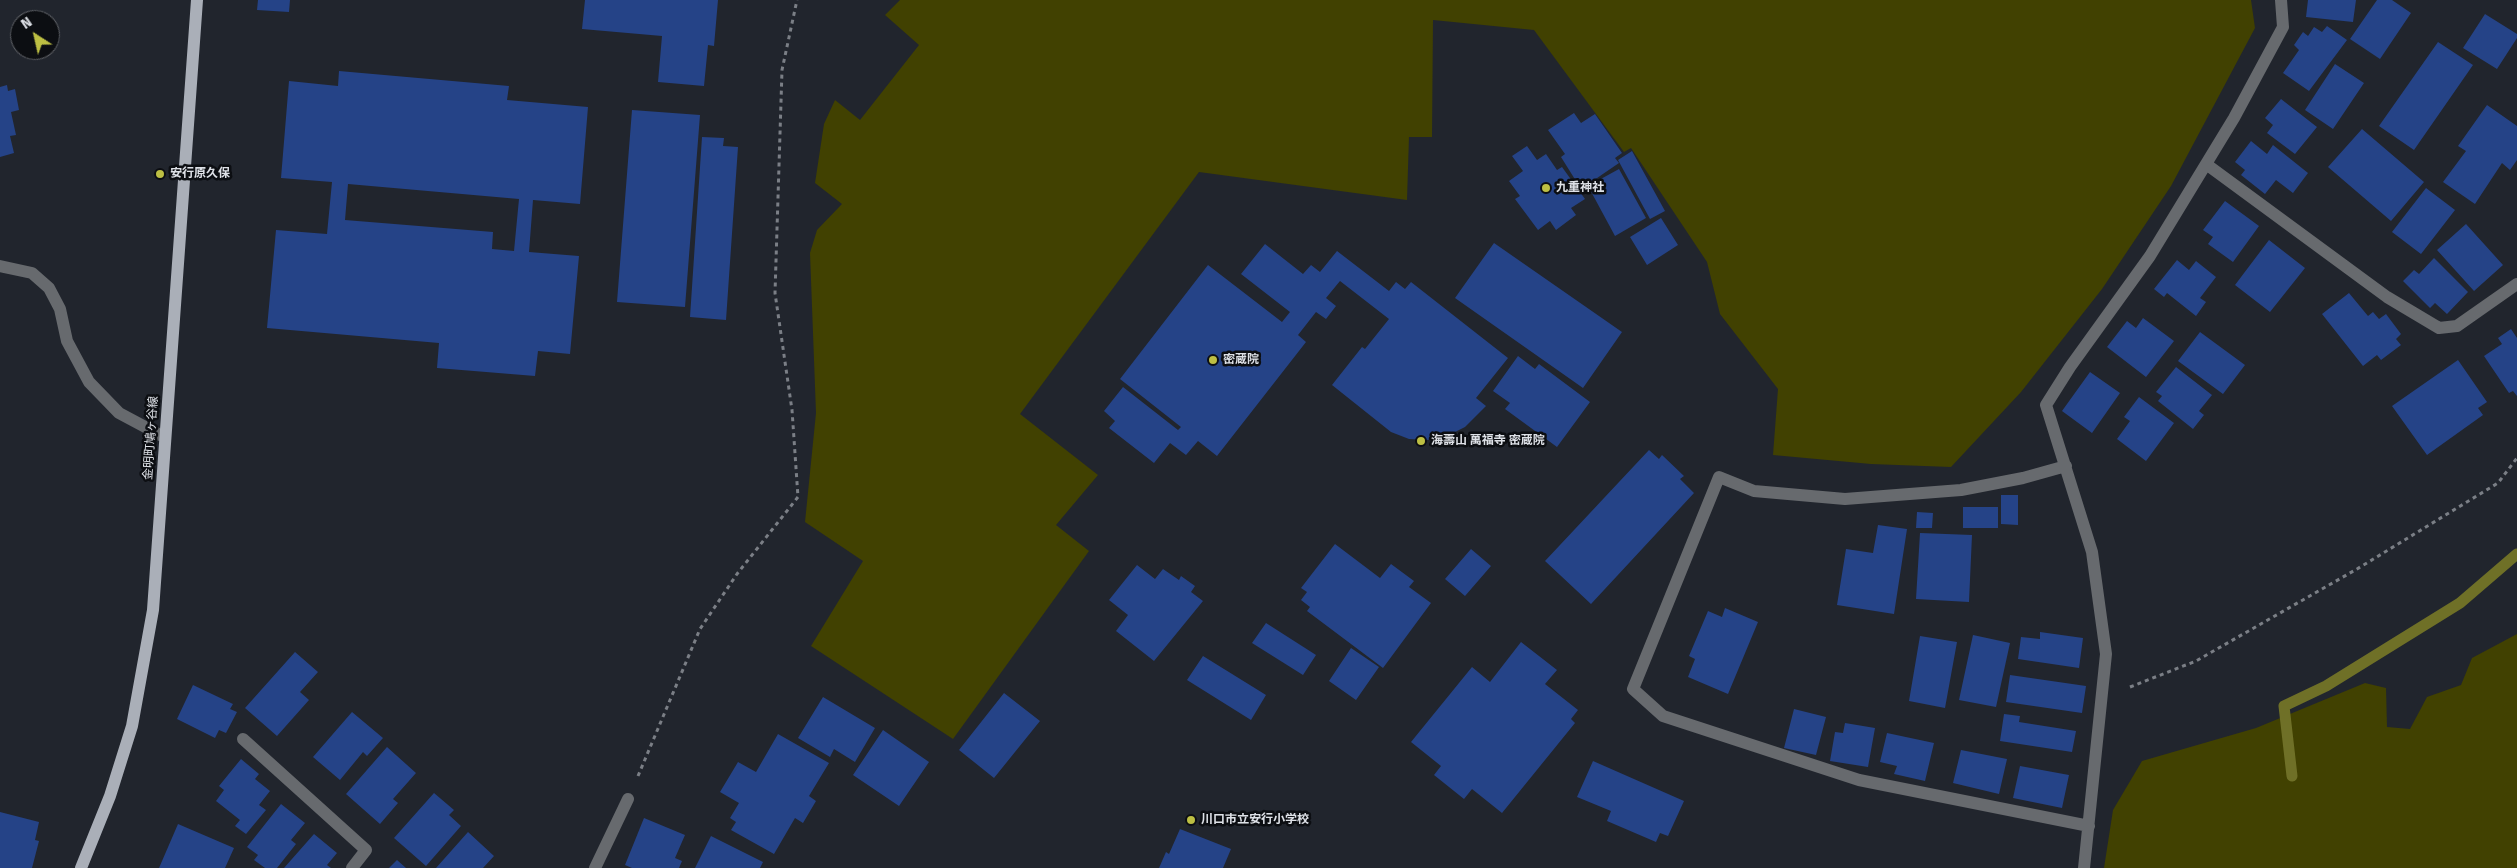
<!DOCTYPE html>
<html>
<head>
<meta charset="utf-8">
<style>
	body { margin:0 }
	#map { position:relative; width:2517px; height:868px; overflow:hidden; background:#21252d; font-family:"Fira Sans",sans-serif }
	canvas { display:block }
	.north { position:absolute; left:10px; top:10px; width:50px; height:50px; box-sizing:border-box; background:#0c0e12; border:1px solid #606267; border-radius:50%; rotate:325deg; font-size:14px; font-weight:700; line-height:20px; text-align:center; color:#dee1e7 }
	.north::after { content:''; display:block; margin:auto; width:18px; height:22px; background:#bdbf43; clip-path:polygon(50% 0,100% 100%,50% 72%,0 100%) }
</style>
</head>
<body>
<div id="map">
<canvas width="2517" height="868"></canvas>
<div class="north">N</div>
</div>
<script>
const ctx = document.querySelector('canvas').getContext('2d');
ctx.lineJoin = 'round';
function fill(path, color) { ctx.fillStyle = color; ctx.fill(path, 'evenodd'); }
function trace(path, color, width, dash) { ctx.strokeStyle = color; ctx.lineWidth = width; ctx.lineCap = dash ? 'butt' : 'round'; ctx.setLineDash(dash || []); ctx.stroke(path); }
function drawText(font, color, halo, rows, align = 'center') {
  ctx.font = font + ' "Fira Sans","Noto Sans JP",sans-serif'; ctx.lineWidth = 5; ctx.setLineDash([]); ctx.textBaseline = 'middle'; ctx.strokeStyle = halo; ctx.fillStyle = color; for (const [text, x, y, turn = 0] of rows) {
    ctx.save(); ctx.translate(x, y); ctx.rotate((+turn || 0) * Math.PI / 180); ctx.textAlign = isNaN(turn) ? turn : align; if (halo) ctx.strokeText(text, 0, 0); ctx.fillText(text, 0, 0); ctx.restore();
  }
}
const green = new Path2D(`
	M900 0H2251L2255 28 2171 186 2102 289 2021 392 1951 467 1871 464 1773 455 1778 389 1720 314 1707 262 1631 148 1624 152 1534 30 1433 20 1432 137H1409L1407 200 1199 172 1020 414 1098 475 1056 525 1089 551 953 739 811 646 863 561 805 522 816 413 810 253 817 230 842 204 815 183 824 124 835 100 860 120 919 45 885 15Z
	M2517 634V868H2104L2113 810 2142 761 2256 728 2365 683 2386 688 2387 727 2410 729 2427 697 2461 685 2472 658Z`);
const stream = new Path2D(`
	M2292 776 2284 706 2326 686 2460 603 2517 554`);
const building = new Path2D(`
	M258 0H290L289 12 257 10Z
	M585 0H718L714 46 708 45 704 86 658 82 662 36 582 29Z
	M2308 0H2356L2353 22 2306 17Z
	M2377 0H2392L2411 13 2380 59 2350 39Z
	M2485 14 2517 34V38L2497 69 2463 48Z
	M2327 26 2347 40 2309 91 2283 73 2299 50 2294 45 2303 32 2308 36 2314 27 2322 32Z
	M2438 42 2473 65 2414 150 2379 126Z
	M2335 64 2364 83 2333 129 2305 110Z
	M339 71 509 86 507 100 588 107 580 204 533 200 529 252 579 256 570 354 538 351 535 376 437 368 439 343 267 328 276 230 327 234 332 182 281 178 289 81 338 86ZM348 184 519 199 514 251 492 249 493 232 345 220Z
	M7 85 8 91 15 89 19 110 11 112 16 135 10 136 14 153 0 157V87Z
	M2281 99 2317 127 2295 154 2267 133 2273 125 2265 118Z
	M2487 105 2517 126V160L2510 170 2502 163 2475 204 2443 182 2466 151 2458 146Z
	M632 110 700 115 685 307 617 302Z
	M1574 113 1581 123 1595 114 1622 153 1615 158 1619 163 1581 189 1561 157 1565 154 1548 130Z
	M2362 129 2424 182 2391 221 2328 167Z
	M702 137 724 138 723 146 738 147 726 320 690 317Z
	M2251 141 2267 154 2273 145 2308 173 2293 193 2276 180 2265 194 2241 175 2245 170 2235 162Z
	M1527 146 1537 160 1546 154 1557 170 1562 167 1585 199 1571 208 1576 215 1556 230 1550 221 1538 230 1515 199 1520 196 1509 181 1523 171 1512 156Z
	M1632 151 1665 211 1650 219 1618 160Z
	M1619 169 1646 218 1615 236 1588 186Z
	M2426 188 2455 210 2421 254 2392 232Z
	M2225 201 2259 226 2233 262 2208 244 2213 237 2203 230Z
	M1661 218 1678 245 1647 265 1630 237Z
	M2466 224 2503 265 2474 291 2437 250Z
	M2269 240 2305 268 2270 312 2235 285Z
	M1494 243 1622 332 1583 388 1455 298Z
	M1265 244 1303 274 1311 265 1320 272 1337 251 1389 291 1396 282 1405 289 1411 282 1508 358 1476 398 1486 406 1465 427 1447 436 1427 440 1409 439 1391 432 1332 385 1362 347 1365 349 1389 319 1340 281 1326 298 1336 306 1326 319 1316 312 1298 335 1306 342 1217 456 1198 441 1186 455 1170 443 1154 463 1109 428 1115 421 1104 411 1123 387 1178 430 1181 427 1120 379 1208 265 1282 322 1290 312 1241 274Z
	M2434 258 2468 292 2447 314 2435 303 2430 308 2403 281 2414 270 2419 274Z
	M2177 260 2189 270 2196 261 2216 277 2200 298 2206 302 2196 316 2167 293 2164 297 2154 289Z
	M2349 293 2368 316 2373 312 2379 319 2386 314 2401 334 2396 339 2401 345 2381 360 2377 355 2363 366 2322 314Z
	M2143 318 2174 341 2146 377 2107 347 2127 321 2136 328Z
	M2511 329 2517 338V396L2513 391 2509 393 2484 356 2502 344 2498 338Z
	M2200 332 2245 365 2223 394 2178 361Z
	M1518 356 1535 369 1539 364 1590 402 1557 447 1505 409 1510 403 1493 391Z
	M2458 360 2487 402 2478 408 2483 415 2427 455 2392 406Z
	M2176 367 2212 395 2199 411 2204 415 2193 429 2158 401 2162 396 2156 392Z
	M2090 372 2120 393 2092 433 2062 411Z
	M2139 397 2174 423 2146 461 2117 439 2130 421 2124 417Z
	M1649 450 1659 459 1662 455 1684 476 1680 479 1694 493 1591 604 1545 561Z
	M2001 495H2018V525L2001 524Z
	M1963 507H1998V528H1963Z
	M1917 512 1933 513 1932 528H1916Z
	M1878 525 1907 529 1894 614 1837 605 1846 549 1873 553Z
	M1920 533 1972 535 1969 602 1916 599Z
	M1335 544 1380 578 1391 564 1414 581 1409 587 1431 603 1383 668 1307 611 1310 607 1301 600 1307 592 1301 588Z
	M1471 549 1491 566 1465 596 1445 579Z
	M1137 565 1155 579 1163 569 1179 580 1181 576 1195 586 1191 592 1203 601 1154 661 1116 631 1128 615 1109 600Z
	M1725 608 1758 622 1728 694 1688 677 1695 659 1689 656 1708 611 1722 617Z
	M1266 623 1316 655 1303 675 1252 643Z
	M2040 632 2083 638 2079 668 2018 659 2021 637 2040 639Z
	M1973 635 2010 643 1996 707 1959 700Z
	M1920 636 1957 642 1945 708 1909 701Z
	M1521 642 1557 670 1545 684 1578 710 1571 719 1575 723 1502 813 1472 789 1464 799 1434 775 1441 766 1411 742 1472 667 1490 682Z
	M1351 648 1379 667 1356 700 1329 681Z
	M295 652 318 672 300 692 309 700 277 736 245 708Z
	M1203 656 1266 695 1251 720 1187 680Z
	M2010 675 2086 686 2082 713 2006 702Z
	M193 685 233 704 230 709 237 712 226 733 219 730 215 738 177 719Z
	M1004 693 1040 721 994 778 959 750Z
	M823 697 875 728 855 762 834 749 830 757 798 738Z
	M1794 709 1826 717 1816 755 1784 748Z
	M352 712 383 738 367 756 363 752 340 780 313 757Z
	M2004 714 2020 716 2019 722 2076 731 2072 752 2000 741Z
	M1845 723 1875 728 1868 767 1830 761 1835 732 1843 733Z
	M883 730 929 762 899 806 853 775Z
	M1887 733 1934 743 1925 781 1894 774 1897 766 1880 762Z
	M778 734 829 763 809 796 816 801 803 823 795 818 774 854 731 830 736 822 730 818 739 803 720 792 738 762 756 772Z
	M387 747 416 773 393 799 398 803 380 824 346 794Z
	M1961 750 2007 759 1999 794 1953 783Z
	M241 759 259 774 255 779 270 791 259 805 266 810 246 834 235 826 240 820 216 801 224 790 219 786Z
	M1593 761 1684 801 1668 836 1660 833 1656 842 1607 821 1611 811 1577 797Z
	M2020 766 2069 775 2062 808 2013 798Z
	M434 793 454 810 449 815 461 826 426 866 394 838Z
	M281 804 305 823 291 840 296 844 277 868H265L254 860 258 855 247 847Z
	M0 812 39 822 35 840 39 841 32 868H0Z
	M644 818 685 835 675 858 682 861 679 868H632L625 865Z
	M178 824 234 848 225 868H159Z
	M1180 829 1231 849 1223 868H1159L1166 852 1169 854Z
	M468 832 494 856 483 868H436Z
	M314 834 337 853 327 865 331 868H284Z
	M711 836 763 862 760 868H695Z
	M397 860 406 868H389Z`);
const path = new Path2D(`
	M2130 687 2196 661 2357 569 2498 483 2517 458
	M638 776 700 629 737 574 798 497 792 410 775 293 782 70 797 0`);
const minor = new Path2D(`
	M2206 164 2387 297 2439 328 2457 326 2517 284
	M0 266 32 273 49 288 60 309 67 341 89 382 119 413 164 437
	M2066 466 2023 478 1961 490 1845 499 1754 491 1719 477 1633 689 1663 716 1859 780 2089 826
	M243 739 366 850 352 868
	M595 868 628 799
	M2084 868 2106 654 2092 552 2046 405 2070 367 2150 256 2234 118 2283 27 2281 0`);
const major = new Path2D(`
	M81 868 110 796 132 726 153 610 197 0`);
const markers = [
	[160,174,5,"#bdbf43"],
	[1546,188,5,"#bdbf43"],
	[1213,360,5,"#bdbf43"],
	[1421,441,5,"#bdbf43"],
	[1191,820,5,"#bdbf43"]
];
const poiNames = [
	["安行原久保",170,174],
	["九重神社",1556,188],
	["密蔵院",1223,360],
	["海壽山 萬福寺 密蔵院",1431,441],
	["川口市立安行小学校",1201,820]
];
const streetNames = [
	["金明町鳩ヶ谷線",151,438,-86]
];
fill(green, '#414101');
trace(stream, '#6f7027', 11);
fill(building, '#254387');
trace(path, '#7b7f86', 3, [4, 4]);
trace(minor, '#676a6e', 12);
trace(major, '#aaafb8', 12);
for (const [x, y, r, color] of markers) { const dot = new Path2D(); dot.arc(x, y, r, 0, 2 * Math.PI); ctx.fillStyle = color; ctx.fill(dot); trace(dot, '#0c0e12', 2); }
drawText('bold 12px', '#dee1e7', '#0c0e12', poiNames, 'left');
drawText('12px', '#dee1e7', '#0c0e12', streetNames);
</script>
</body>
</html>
